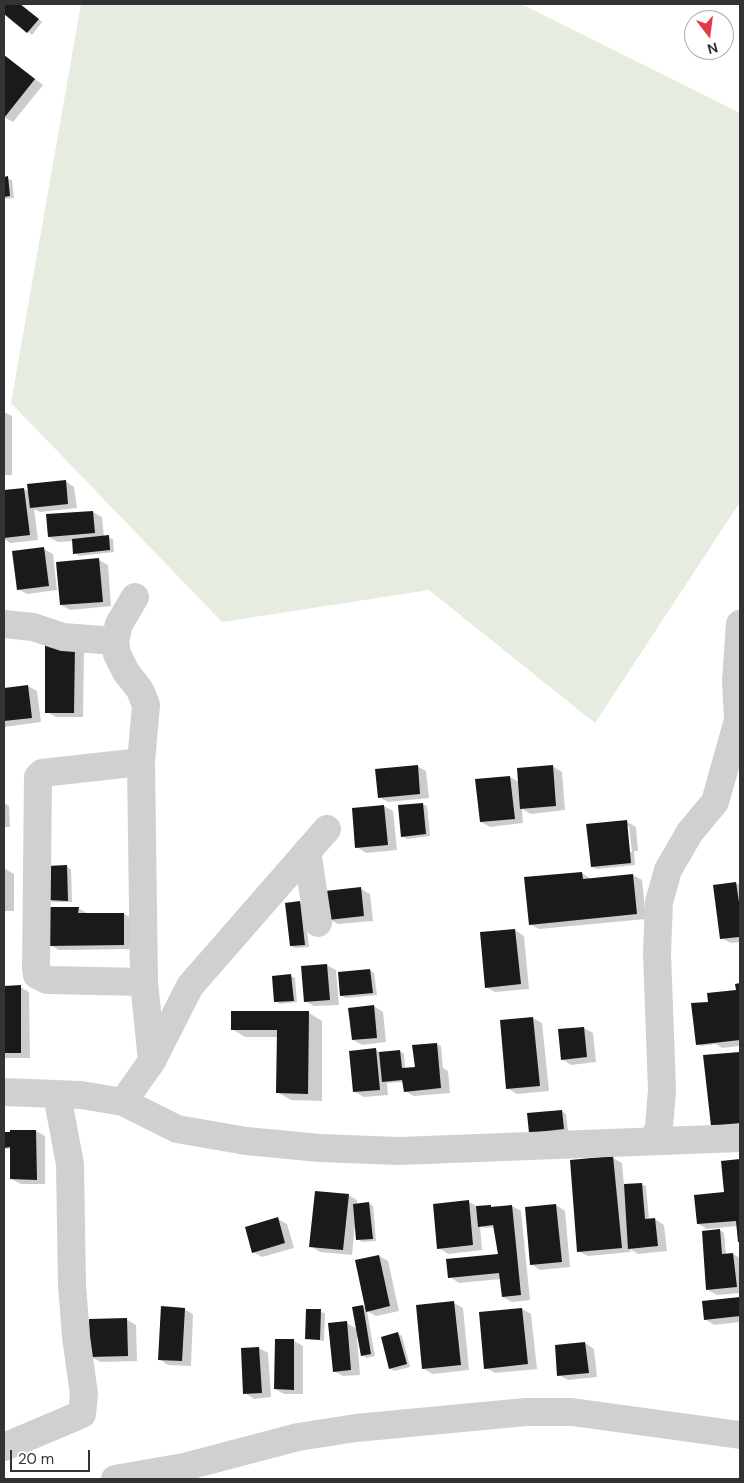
<!DOCTYPE html>
<html>
<head>
<meta charset="utf-8">
<style>
	body { margin:0 }
	#map { position:relative; width:744px; height:1483px; overflow:hidden; background:#fff; font-family:"DM Sans",sans-serif }
	canvas { display:block }
	.frame { position:absolute; inset:0; border:5px solid #333; pointer-events:none }
	.north { position:absolute; left:684px; top:10px; width:50px; height:50px; box-sizing:border-box; background:#fff; border:1px solid #adadad; border-radius:50%; rotate:165deg; font-size:14px; font-weight:700; line-height:20px; text-align:center; color:#333 }
	.north::after { content:''; display:block; margin:auto; width:18px; height:22px; background:#e63946; clip-path:polygon(50% 0,100% 100%,50% 72%,0 100%) }
	.scale { position:absolute; left:10px; top:1450px; width:80px; height:22px; box-sizing:border-box; border:2px solid #333; border-top:0; padding-left:6px; font-size:15px; line-height:18px; white-space:nowrap; color:#333; -webkit-text-stroke:4px #fff; paint-order:stroke }
</style>
</head>
<body>
<div id="map">
<canvas width="744" height="1483"></canvas>
<div class="frame"></div>
<div class="north">N</div>
<div class="scale">20 m</div>
</div>
<script>
const ctx = document.querySelector('canvas').getContext('2d');
ctx.lineJoin = 'round';
function fill(path, color) { ctx.fillStyle = color; ctx.fill(path, 'evenodd'); }
function trace(path, color, width, dash) { ctx.strokeStyle = color; ctx.lineWidth = width; ctx.lineCap = dash ? 'butt' : 'round'; ctx.setLineDash(dash || []); ctx.stroke(path); }
const green = new Path2D(`
	M81 4H521L740 113V502L595 723 429 590 222 622 11 403Z`);
const shadow = new Path2D(`
	M4 4H20L42 22 32 35 4 12Z
	M4 55 43 85 13 122 4 117Z
	M4 178 12 180 14 198 4 199Z
	M4 412 12 416V475H4Z
	M65 481 74 487 77 508 40 512 34 509 38 540 10 543 4 539V491L23 489 30 492Z
	M93 512 102 517 104 537 113 539 114 552 79 556 75 553 73 541 58 542 49 537Z
	M44 549 53 554 57 590 27 594 18 589Z
	M99 560 108 565 111 606 70 610 61 605Z
	M47 646 84 652 83 717H56L47 712Z
	M28 686 37 691 41 722 4 727V689Z
	M417 766 426 771 429 798 388 802 379 797Z
	M552 766 562 772 565 810 531 814 522 809 523 823 490 827 481 822 477 781 510 777 519 782Z
	M4 803 9 806 10 827H4Z
	M422 804 427 806 430 836 407 839 402 836Z
	M384 806 393 811 397 850 366 853 357 847 353 809Z
	M627 822 636 827 638 851H634L635 865 597 869 592 867ZM626 826H629L632 852H629Z
	M49 867H67L71 869 72 902H53L49 900Z
	M4 868 14 874V911H4Z
	M582 873 591 879 633 875 642 880 646 919 539 929 530 924Z
	M736 883 740 885V942L731 943 721 938 714 886Z
	M361 889 370 894 373 921 338 924 329 919Z
	M300 903 304 905 309 947 295 948 291 946Z
	M78 908 87 913 124 914 133 919V949L59 950 50 945Z
	M515 930 524 936 529 989 495 992 486 987Z
	M327 965 336 970 339 1005 314 1006 305 1001Z
	M370 970 374 973 377 995 346 998 342 996 339 973Z
	M291 976 295 978 297 1002 280 1004 276 1001Z
	M740 984V1046L722 1048 716 1044 701 1046 697 1044 709 1003 737 991 736 985Z
	M4 987H20L29 992 30 1058H4Z
	M374 1006 383 1012 386 1042 362 1045 353 1040Z
	M309 1013 322 1021V1101L291 1100 277 1092 278 1037H245L232 1029Z
	M533 1018 542 1023 549 1091 517 1094 507 1088 501 1021Z
	M584 1028 593 1033 596 1062 571 1065 562 1059Z
	M436 1044 441 1046 443 1068 448 1071 450 1093 414 1096 405 1091 404 1082 387 1083 388 1095 364 1097 355 1092 375 1049 381 1053 400 1051 404 1054 405 1069 416 1068Z
	M739 1053 740 1128 712 1125Z
	M562 1111 566 1114 568 1131 535 1134Z
	M36 1131 45 1136V1184H21L11 1179V1149H4V1133Z
	M613 1158 622 1163 624 1186 641 1184 646 1186 649 1220 655 1219 664 1225 667 1251 638 1254 630 1249 631 1252 588 1256 578 1251Z
	M740 1160V1242L737 1226 707 1229 698 1224 725 1193 722 1162Z
	M348 1195 357 1200V1204L369 1203 373 1206 376 1241 362 1242 358 1239 355 1223 352 1255 320 1252 311 1246Z
	M469 1202 478 1207 512 1206 521 1211 530 1300 512 1302 503 1297 501 1279 459 1283 450 1277 500 1255 497 1250 495 1227 484 1228 480 1226 482 1250 448 1254 439 1248Z
	M556 1205 565 1211 570 1267 540 1270 531 1264Z
	M278 1219 287 1224 294 1248 262 1257 253 1252Z
	M720 1230 724 1233 726 1255 733 1254 740 1258V1293L717 1295 708 1290Z
	M379 1256 388 1261 399 1311 376 1316 367 1311 375 1356 366 1358 362 1355 359 1337 357 1338 360 1375 343 1376 334 1371 347 1323 357 1329 363 1306 367 1308Z
	M740 1298V1322L714 1325 705 1319 703 1302Z
	M454 1303 463 1308 469 1370 433 1374 424 1369 418 1306Z
	M184 1309 193 1314 191 1366 168 1365 159 1359Z
	M522 1309 531 1314 537 1369 495 1373 486 1368 481 1313Z
	M307 1310 325 1313 324 1341 306 1338Z
	M126 1319 136 1325 137 1361 101 1362 91 1357Z
	M398 1334 402 1336 410 1367 394 1371 390 1368Z
	M294 1341 303 1346V1394H284L275 1389Z
	M585 1343 594 1349 597 1377 568 1380 559 1375 556 1346Z
	M259 1348 268 1353 271 1397 254 1399 245 1393Z`);
const building = new Path2D(`
	M4 4H20L39 19 27 33 4 14Z
	M4 55 35 79 4 118Z
	M8 176 10 196 4 197V177Z
	M66 480 68 504 30 508 27 484Z
	M24 488 30 535 4 538V490Z
	M93 511 95 533 48 537 46 514Z
	M109 535 110 550 73 554 72 539Z
	M44 547 49 586 17 590 12 551Z
	M99 558 103 602 60 605 56 562Z
	M45 645H75L74 713H45Z
	M28 685 32 718 4 721V688Z
	M418 765 420 794 378 798 375 769Z
	M553 765 556 806 520 809 517 768Z
	M510 776 515 819 480 822 475 779Z
	M423 803 426 834 401 837 398 805Z
	M384 805 388 845 355 848 352 808Z
	M627 820 631 863 591 867 586 824Z
	M67 865 68 901 48 900 47 866Z
	M582 872 583 879 633 874 637 914 529 925 524 877Z
	M4 874H5V901H4Z
	M736 882 740 909V941L739 937 720 939 713 885Z
	M361 887 364 916 328 920 325 891Z
	M300 901 305 945 290 946 285 903Z
	M48 907H79L78 913H124V945L48 946Z
	M515 929 521 984 485 988 480 932Z
	M327 964 330 1000 304 1002 301 966Z
	M370 969 373 993 340 996 338 972Z
	M291 974 294 1001 274 1002 272 976Z
	M740 983V1040L696 1045 691 1003 708 1002 707 993 736 990 735 984Z
	M21 985V1053H4V986Z
	M374 1005 377 1038 352 1040 348 1008Z
	M231 1011H309L308 1094 276 1093 277 1030H231Z
	M533 1017 540 1086 506 1089 500 1020Z
	M584 1027 587 1057 561 1060 558 1029Z
	M437 1043 441 1088 404 1092 402 1080 382 1082 379 1052 400 1050 402 1068 415 1067 412 1045Z
	M376 1048 380 1090 353 1092 349 1051Z
	M740 1052V1123L711 1126 703 1055Z
	M562 1110 564 1129 529 1133 527 1113Z
	M10 1130H36L37 1180 10 1179V1147L4 1148V1132H10Z
	M613 1156 622 1248 577 1252 570 1160Z
	M740 1159V1242H738L736 1221 697 1224 694 1195 724 1192 721 1161Z
	M642 1183 645 1219 655 1218 658 1246 628 1249 624 1184Z
	M315 1191 349 1194 343 1250 309 1247Z
	M469 1200 473 1245 437 1249 433 1204Z
	M369 1202 373 1239 356 1240 353 1204Z
	M556 1204 562 1262 530 1265 525 1207Z
	M491 1205V1207L512 1205 521 1295 502 1297 499 1273 448 1278 446 1259 498 1254 493 1225 478 1227 476 1206Z
	M278 1217 285 1243 252 1253 245 1227Z
	M720 1229 722 1254 733 1253 737 1287 706 1290 702 1231Z
	M379 1255 390 1306 366 1312 355 1260Z
	M740 1297V1316L704 1320 702 1301Z
	M454 1301 461 1365 422 1369 416 1305Z
	M363 1305 371 1354 361 1356 352 1307Z
	M161 1306 185 1308 182 1361 158 1360Z
	M522 1308 528 1364 484 1369 479 1312Z
	M306 1309H321L320 1340 305 1339Z
	M127 1318 128 1356 90 1357 89 1319Z
	M347 1321 351 1370 333 1372 328 1323Z
	M398 1332 407 1364 389 1369 381 1337Z
	M275 1339H294V1390L274 1389Z
	M585 1342 589 1373 557 1376 555 1345Z
	M259 1347 262 1393 243 1394 241 1348Z`);
const minor = new Path2D(`
	M135 597 119 624 115 641 117 654 126 672 140 690 146 705 141 762 144 982 152 1061
	M4 624 33 627 63 637 115 641
	M141 762 42 773 38 777 36 969 37 975 47 980 144 982
	M307 851 318 923
	M4 1092 81 1095 123 1102 177 1129 246 1141 320 1148 399 1151 740 1138
	M123 1102 152 1061 190 986 327 829
	M654 1139 659 1127 662 1090 657 953 659 902 668 870 690 832 715 802 738 720 736 680 740 624
	M4 1447 82 1414 84 1394 76 1337 72 1285 70 1164 57 1095
	M115 1479 184 1467 298 1437 356 1428 526 1412H572L740 1435`);
fill(green, '#e6ecdf');
fill(shadow, '#0003');
fill(building, '#1a1a1a');
trace(minor, '#d0d0d0', 28);
</script>
</body>
</html>
